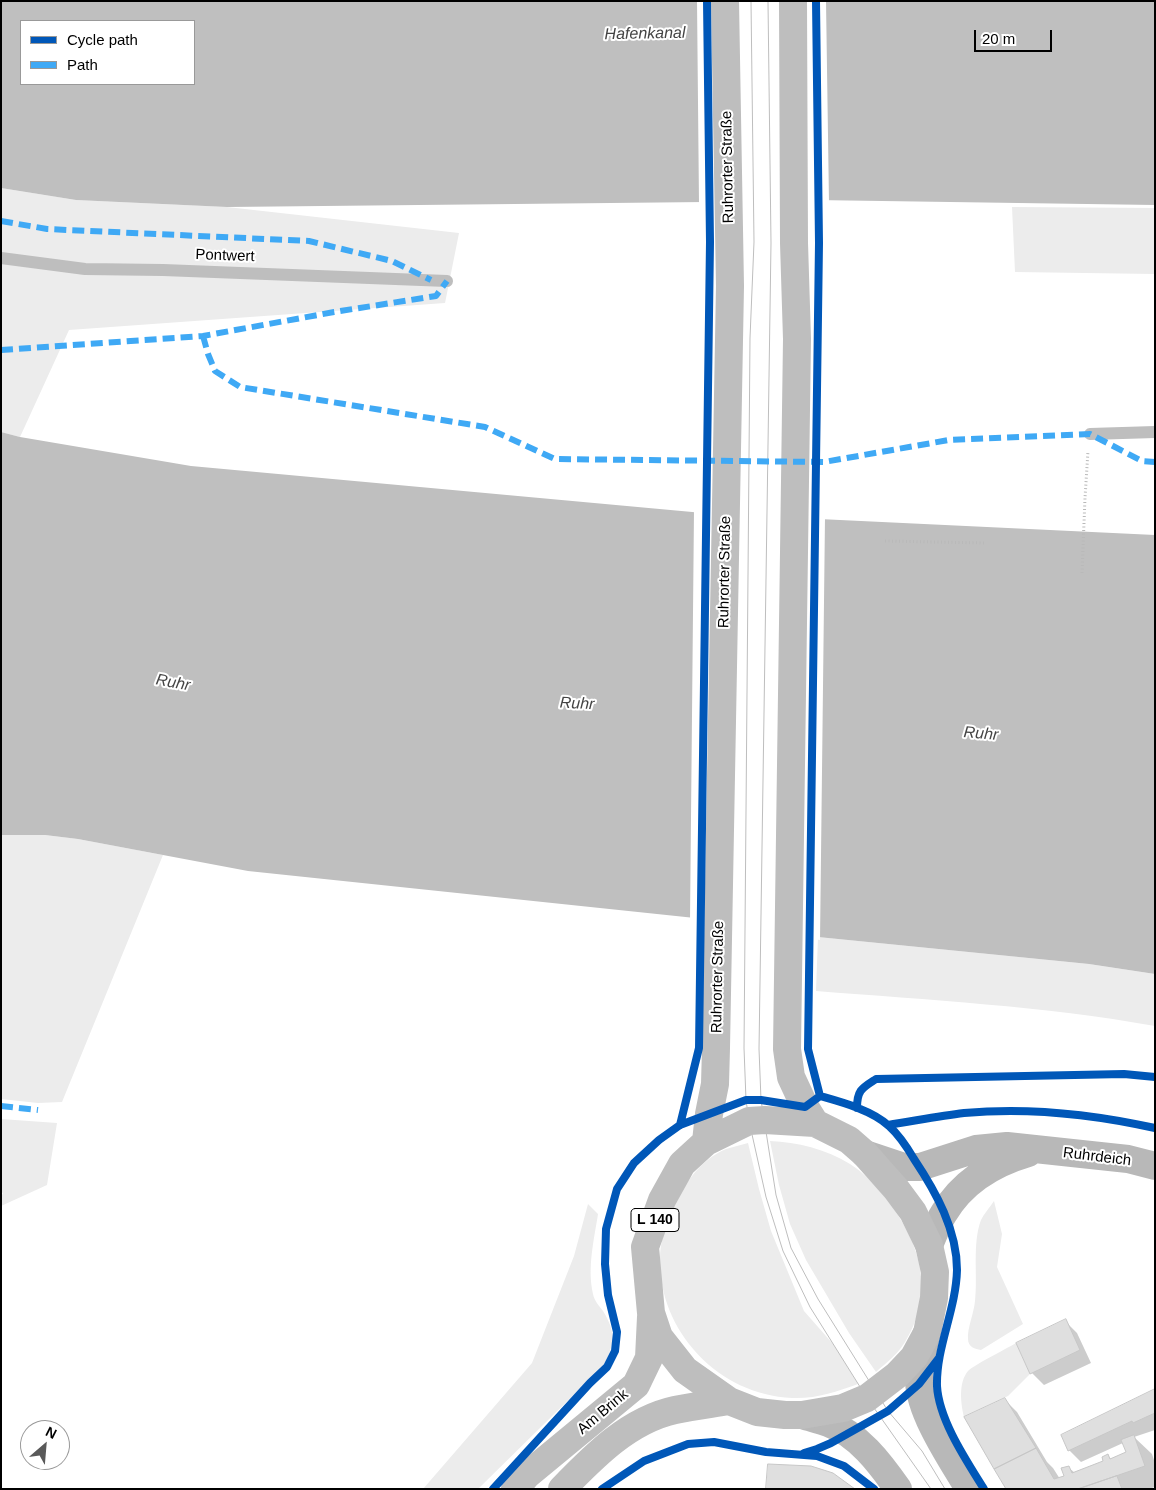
<!DOCTYPE html>
<html>
<head>
<meta charset="utf-8">
<style>
	body { margin:0 }
	#map { position:relative; width:1156px; height:1490px; overflow:hidden; background:#fff; font-family:Arial,sans-serif }
	canvas { display:block }
	.frame { position:absolute; inset:0; border:2px solid #000; pointer-events:none }
	.legend { position:absolute; left:20px; top:20px; width:175px; height:65px; box-sizing:border-box; background:#fff; border:1px solid #999; margin:0; padding:6px 9px; list-style:none; font-size:15px; color:#000 }
	.legend li { display:flex; align-items:center; gap:10px; height:25px }
	.legend b { width:25px; border:1px solid #999 }
	.north { position:absolute; left:20px; top:1420px; width:50px; height:50px; box-sizing:border-box; background:#fff; border:1px solid #999; border-radius:50%; rotate:27deg; font-size:14px; font-weight:700; line-height:20px; text-align:center; color:#000 }
	.north::after { content:''; display:block; margin:auto; width:18px; height:22px; background:#595959; clip-path:polygon(50% 0,100% 100%,50% 72%,0 100%) }
	.scale { position:absolute; left:974px; top:30px; width:78px; height:22px; box-sizing:border-box; border:2px solid #000; border-top:0; padding-left:6px; font-size:15px; line-height:18px; white-space:nowrap; color:#000; -webkit-text-stroke:4px #fff; paint-order:stroke }
</style>
</head>
<body>
<div id="map">
<canvas width="1156" height="1490"></canvas>
<div class="frame"></div>
<ul class="legend">
<li><b style="height:6px;background:#0057b8"></b>Cycle path</li>
<li><b style="height:6px;background:#3fa9f5"></b>Path</li>
</ul>
<div class="north">N</div>
<div class="scale">20 m</div>
</div>
<script>
const ctx = document.querySelector('canvas').getContext('2d');
ctx.lineJoin = 'round';
function fill(path, color) { ctx.fillStyle = color; ctx.fill(path, 'evenodd'); }
function trace(path, color, width, dash) { ctx.strokeStyle = color; ctx.lineWidth = width; ctx.lineCap = dash ? 'butt' : 'round'; ctx.setLineDash(dash || []); ctx.stroke(path); }
function drawText(font, color, halo, rows, align = 'center') {
  ctx.font = font + ' Arial,sans-serif'; ctx.lineWidth = 4; ctx.setLineDash([]); ctx.textBaseline = 'middle'; ctx.strokeStyle = halo; ctx.fillStyle = color; for (const [text, x, y, turn = 0] of rows) {
    ctx.save(); ctx.translate(x, y); ctx.rotate((+turn || 0) * Math.PI / 180); ctx.textAlign = isNaN(turn) ? turn : align; if (halo) ctx.strokeText(text, 0, 0); ctx.fillText(text, 0, 0); ctx.restore();
  }
}
const green = new Path2D(`
	M1 188 76 200 227 207 459 233 445 303 69 330 20 437 1 432Z
	M1012 207 1155 208V274L1015 272Z
	M1 835H45L78 839 163 855 62 1102 38 1103 1 1099Z
	M818 937 1089 964 1155 974V1026C1043 1006 929 1000 816 991Z
	M1 1119 57 1123 47 1185 1 1206V1195L3 1194 1 1190Z
	M770 1141C797 1142 826 1149 850 1164 863 1172 873 1183 883 1195 919 1238 937 1291 905 1342 898 1354 886 1363 876 1372L849 1333 806 1260 790 1224 779 1185Z
	M748 1143 759 1189 771 1231 804 1311 833 1344 858 1384C836 1392 816 1399 792 1398 719 1395 658 1331 660 1258 660 1242 665 1229 671 1214 681 1188 699 1160 726 1149 733 1147 741 1145 748 1143Z
	M994 1201 1002 1234 997 1267 1023 1324 981 1350C975 1349 968 1347 968 1339 967 1329 974 1313 975 1301 978 1276 972 1244 981 1220 984 1214 990 1207 994 1201Z
	M588 1204 598 1214C594 1240 587 1268 593 1294 594 1300 599 1306 603 1311 616 1332 615 1343 604 1365L478 1489H423L532 1363 574 1256Z
	M1016 1343 1030 1374 1008 1396 964 1417C961 1404 958 1383 968 1371 974 1365 1006 1349 1016 1343Z`);
const water = new Path2D(`
	M1 1H1155V205L814 200V157L708 156 706 202 227 207 76 200 1 188ZM21 21H194V84H21Z
	M1 432 20 437 191 466 714 514 1155 535V974L1089 964 818 937 714 920 248 871 78 839 45 835H1Z`);
const pier = new Path2D(`
	M697 1H826L829 203 814 202 812 201V160L710 158 709 202 707 204H699Z
	M694 510 825 517 820 940 690 920Z`);
const shadow = new Path2D(`
	M1065 1321 1077 1333 1091 1363 1044 1385 1032 1373 1017 1344Z
	M1155 1391V1430L1134 1437 1152 1454 1155 1463V1487L1149 1489H1007L1005 1400 1017 1412 1047 1462 1053 1468 1060 1479 1065 1477 1068 1467 1075 1473 1105 1462 1108 1456 1111 1459 1127 1453 1123 1443 1081 1462 1069 1450Z`);
const building = new Path2D(`
	M1066 1319 1080 1350 1030 1374 1016 1343Z
	M1155 1389V1413L1133 1423 1132 1421 1068 1451 1061 1435Z
	M1005 1398 1036 1448 994 1469 964 1417Z
	M1134 1435 1145 1466 1078 1489H1006L994 1469 1036 1448 1054 1479 1064 1476 1061 1468 1069 1466 1072 1473 1103 1461 1102 1457 1108 1454 1110 1459 1126 1452 1121 1440Z
	M768 1464 811 1466 833 1473 855 1489H766Z
	M1117 1476 1122 1489H1078Z`);
const path = new Path2D(`
	M885 541 985 543
	M1082 573 1085 498 1088 451`);
const service = new Path2D(`
	M1 258 85 269 163 270 447 281
	M1090 434 1155 432`);
const secondary = new Path2D(`
	M865 1154 904 1167H920L976 1149 1007 1146 1128 1159 1155 1166
	M929 1245C934 1234 938 1222 944 1213 963 1181 994 1163 1028 1153
	M926 1335C923 1350 919 1366 919 1381 920 1414 952 1460 969 1489
	M802 1415C811 1418 820 1420 828 1423 858 1434 880 1463 898 1489`);
const primary = new Path2D(`
	M793 1 794 243 797 339 787 1049 791 1077 805 1107 815 1123
	M765 1120 815 1123 849 1140 865 1154 896 1189 913 1212 929 1245 935 1272 934 1298 927 1333 914 1357 897 1375 867 1398 843 1408 802 1415H785L757 1412 729 1401 685 1370 659 1337 651 1313 645 1247 662 1200 682 1164 706 1142 749 1121Z
	M706 1142 709 1114 715 1084 716 1048 730 286 725 1
	M515 1489 527 1475 636 1385 649 1358 651 1317
	M562 1489C594 1456 629 1420 675 1410 693 1406 711 1404 729 1401`);
const tram = new Path2D(`
	M751 1 754 242 750 338 744 1048 746 1100 749 1121 766 1197 783 1251 810 1307 867 1398 931 1489
	M768 1 771 243 759 1049 761 1100 776 1195 791 1248 818 1299 876 1392 888 1411 922 1451 945 1489`);
const quiet = new Path2D(`
	M1 221 47 229 309 241 392 261 431 280
	M203 336 208 354 215 371 240 387 485 427 555 459 824 462 949 440 1090 434 1142 461 1155 462
	M1 350 203 336 334 312 436 296 447 281
	M1 1106 38 1110`);
const cycleway = new Path2D(`
	M816 1 819 243 808 1049 820 1096
	M820 1096C841 1102 872 1110 889 1126 899 1135 907 1147 914 1159 936 1192 957 1230 957 1270 956 1310 936 1347 937 1386 939 1420 966 1460 984 1489
	M857 1108C857 1090 862 1088 876 1079L1124 1074 1155 1077
	M680 1125 699 1048 710 242 707 1
	M888 1125C914 1121 939 1116 964 1113 1028 1107 1092 1114 1155 1128
	M804 1453 817 1449 831 1443 888 1411 919 1384 939 1358
	M493 1489 590 1383 607 1367 615 1351 617 1332 608 1295 605 1264 606 1229 617 1189 634 1163 659 1140 680 1125 746 1100H761L805 1107 820 1096
	M602 1489 644 1461 688 1444 714 1442 766 1452 817 1456 844 1466 874 1489`);
const shields = [
	[655,1220,48]
];
const shieldNames = [
	["L 140",655,1220]
];
const streetNames = [
	["Ruhrorter Straße",728,167,-91],
	["Pontwert",225,256,2],
	["Ruhrorter Straße",725,572,-89],
	["Ruhrorter Straße",718,977,-89],
	["Ruhrdeich",1097,1157,7],
	["Am Brink",603,1412,-40]
];
const waterNames = [
	["Hafenkanal",645,34,-1],
	["Ruhr",173,683,10],
	["Ruhr",577,704,3],
	["Ruhr",981,734,5]
];
fill(green, '#ececec');
fill(water, '#bfbfbf');
fill(pier, '#fff');
fill(shadow, '#0003');
fill(building, '#dfdfdf');
trace(building, '#c7c7c7', 1);
trace(path, '#b9b9b9', 3, [1, 2.5]);
trace(service, '#bebebe', 12);
trace(secondary, '#b8b8b8', 28);
trace(primary, '#bebebe', 28);
trace(tram, '#bebebe', 1);
trace(quiet, '#3fa9f5', 6, [12, 6]);
trace(cycleway, '#0057b8', 8);
for (const [x, y, w] of shields) { const box = new Path2D(); box.roundRect(x - w / 2, y - 11.5, w, 23, 4); ctx.fillStyle = '#fff'; ctx.fill(box); trace(box, '#000', 1); }
drawText('bold 14px', '#000', null, shieldNames);
drawText('15px', '#000', '#fff', streetNames);
drawText('italic 16px', '#444', '#fff', waterNames);
</script>
</body>
</html>
